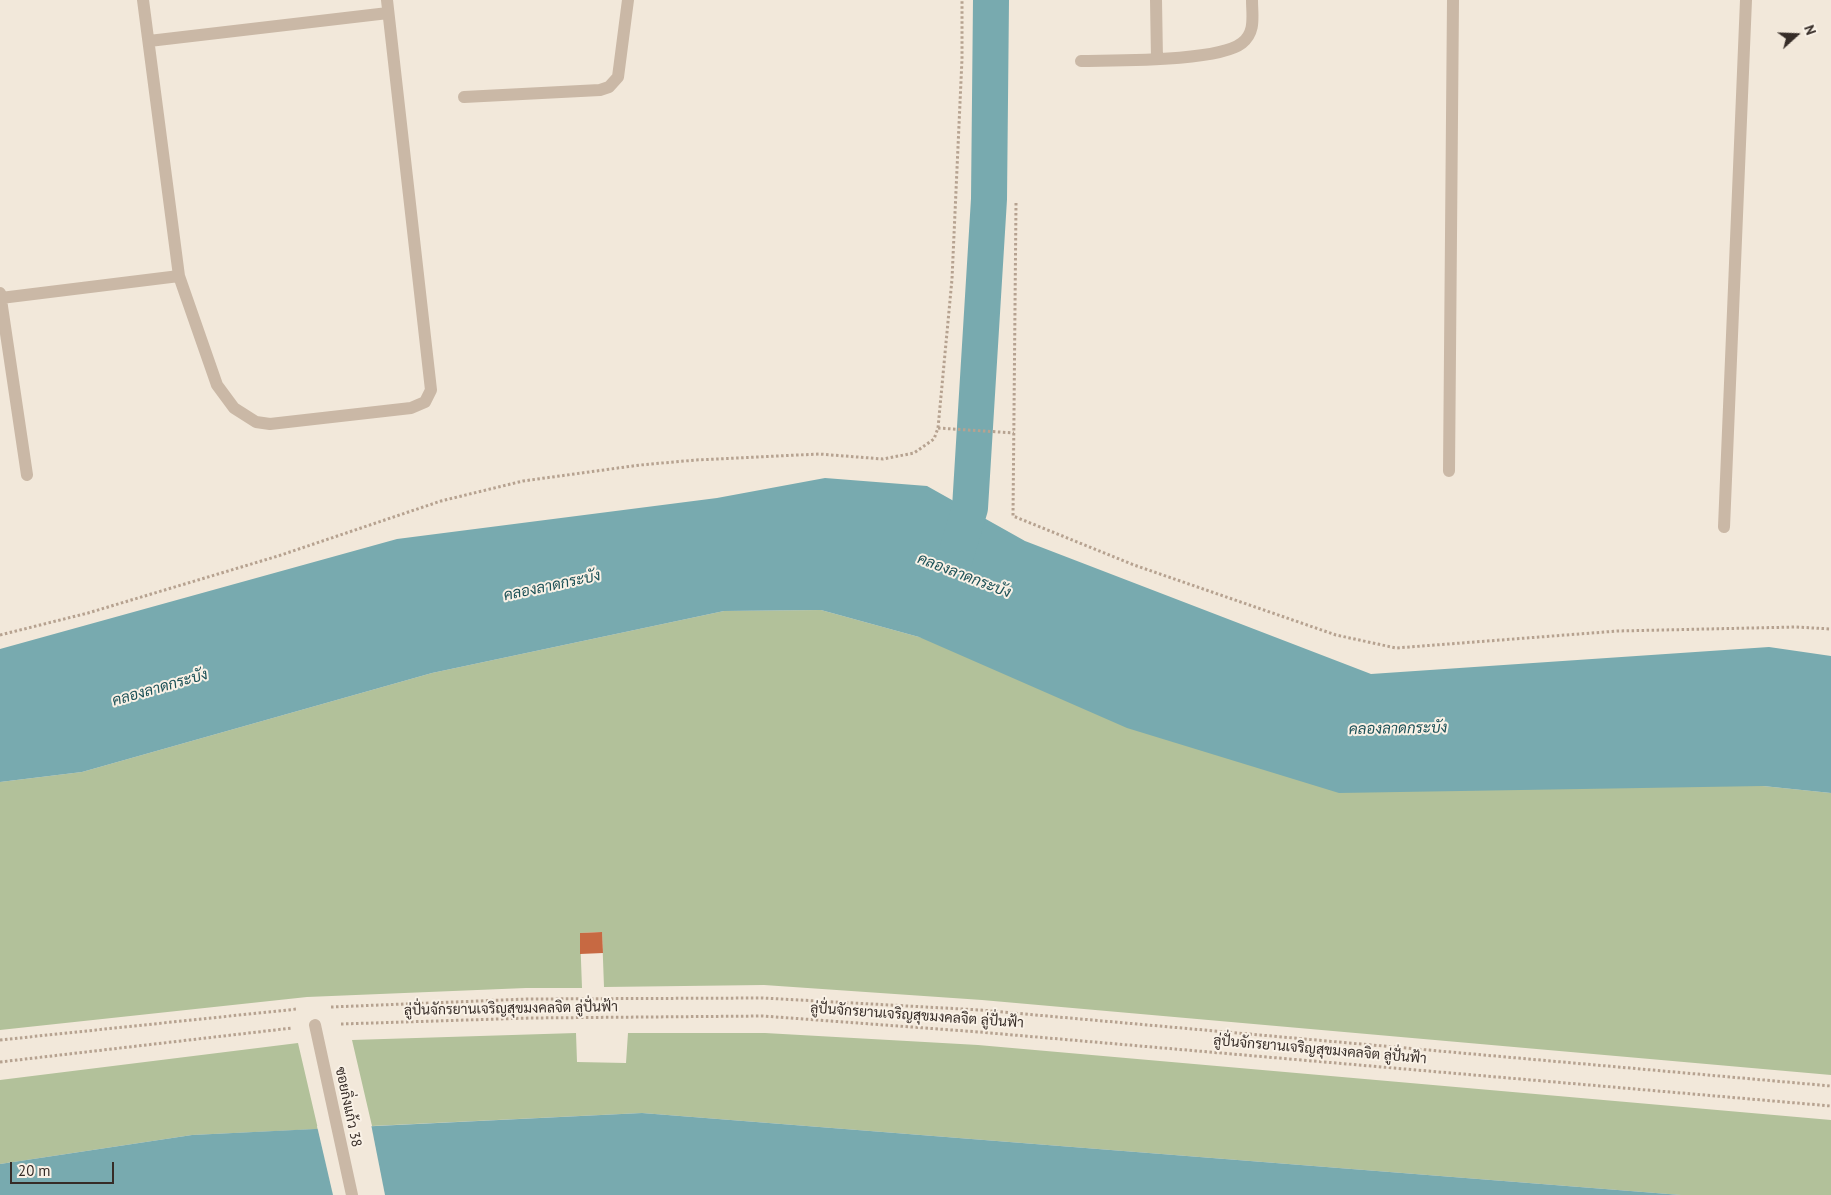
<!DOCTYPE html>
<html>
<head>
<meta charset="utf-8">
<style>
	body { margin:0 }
	#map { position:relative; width:1831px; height:1195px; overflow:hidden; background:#f2e8da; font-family:"PT Sans",sans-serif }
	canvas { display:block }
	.north { position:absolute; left:1771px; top:10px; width:50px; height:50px; -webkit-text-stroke:4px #f9f1e6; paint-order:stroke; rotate:70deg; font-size:14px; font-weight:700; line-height:20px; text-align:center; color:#362c27 }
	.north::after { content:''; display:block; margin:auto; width:18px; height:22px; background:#362c27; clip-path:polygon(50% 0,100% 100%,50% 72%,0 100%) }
	.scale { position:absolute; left:10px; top:1162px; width:104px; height:22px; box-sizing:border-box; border:2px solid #362c27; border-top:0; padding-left:6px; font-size:15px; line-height:18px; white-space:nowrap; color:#362c27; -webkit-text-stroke:4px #f9f1e6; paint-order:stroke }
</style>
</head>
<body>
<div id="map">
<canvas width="1831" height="1195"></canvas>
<div class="north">N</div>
<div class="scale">20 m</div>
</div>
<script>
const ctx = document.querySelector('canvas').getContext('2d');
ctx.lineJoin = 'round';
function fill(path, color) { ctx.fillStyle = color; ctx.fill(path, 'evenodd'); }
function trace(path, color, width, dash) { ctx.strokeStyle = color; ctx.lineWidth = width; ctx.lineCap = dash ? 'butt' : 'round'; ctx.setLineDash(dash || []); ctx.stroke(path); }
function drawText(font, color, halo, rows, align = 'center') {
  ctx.font = font + ' "PT Sans",Sarabun,sans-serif'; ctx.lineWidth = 4; ctx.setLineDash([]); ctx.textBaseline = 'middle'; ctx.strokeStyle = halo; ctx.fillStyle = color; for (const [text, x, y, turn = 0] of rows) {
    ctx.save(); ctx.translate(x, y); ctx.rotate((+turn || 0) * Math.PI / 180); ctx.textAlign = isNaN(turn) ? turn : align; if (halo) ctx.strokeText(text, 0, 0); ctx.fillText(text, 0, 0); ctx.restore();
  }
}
const green = new Path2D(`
	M821 610 919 637 1763 786 1831 793V1075L982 1000 764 985 604 987 602 932 580 933 582 988H526L307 997 0 1030V782L82 772 432 673 724 611Z
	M576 1033 577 1062 626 1063 628 1033H765L978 1045 1831 1120V1195H1681L642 1113 372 1126 352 1040Z
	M298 1043 318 1129 192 1135 0 1164V1080Z`);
const water = new Path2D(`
	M825 478 927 486 1025 541 1371 674 1769 647 1831 656V793L1763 786 1339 793 1127 728 919 637 821 610 724 611 432 673 82 772 0 782V649L397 539 717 498Z
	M642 1113 1681 1195H0V1164L192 1135Z`);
const pier = new Path2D(`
	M371 1124 385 1195H333L317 1126Z`);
const canal = new Path2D(`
	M955 558 970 508 989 199 991 0`);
const building = new Path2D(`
	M602 932 603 953 580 954V933Z`);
const path = new Path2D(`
	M1016 203 1013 516 1134 565 1336 635 1396 648 1618 631 1796 627 1831 629
	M938 428 1014 433
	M0 635 88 613 278 556 441 501 523 481 640 465 696 460 819 454 883 459 914 453 934 439 938 428 952 279 962 59V0
	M331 1007 527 999 763 998 980 1010 1831 1086
	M341 1024 530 1018 763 1016 979 1032 1831 1106
	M0 1040 297 1009
	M0 1062 292 1028`);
const service = new Path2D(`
	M143 0 179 276 217 385 234 408 256 422 270 424 411 408 425 402 431 390 387 0
	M1156 0 1157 59
	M149 41 388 13
	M1081 61C1114 60 1218 62 1242 43 1256 32 1252 16 1252 0
	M464 97 600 90 609 87 618 77 628 0
	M0 293 27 475
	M1 298 179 276
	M1724 527 1746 0`);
const minor = new Path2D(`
	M1449 471 1453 0`);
const tertiary = new Path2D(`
	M315 1025 352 1195`);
const streetNames = [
	["ลู่ปั่นจักรยานเจริญสุขมงคลจิต ลู่ปั่นฟ้า",511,1009,-1],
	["ลู่ปั่นจักรยานเจริญสุขมงคลจิต ลู่ปั่นฟ้า",917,1016,4],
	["ลู่ปั่นจักรยานเจริญสุขมงคลจิต ลู่ปั่นฟ้า",1320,1050,5],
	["ซอยกิ่งแก้ว 38",348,1107,78]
];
const waterNames = [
	["คลองลาดกระบัง",964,576,21],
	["คลองลาดกระบัง",552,586,-12],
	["คลองลาดกระบัง",160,688,-16],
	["คลองลาดกระบัง",1398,729,-1]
];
fill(green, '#b2c19a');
fill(water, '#78aaaf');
fill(pier, '#f2e8da');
trace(canal, '#78aaaf', 36);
fill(building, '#c76942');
trace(path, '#b6a290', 3, [2.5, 2.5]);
trace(service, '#cab8a6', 12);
trace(minor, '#cab8a6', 12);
trace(tertiary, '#cab8a6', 12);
drawText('14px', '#362c27', '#f9f1e6', streetNames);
drawText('italic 15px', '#1c5157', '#f9f1e6', waterNames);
</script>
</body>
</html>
